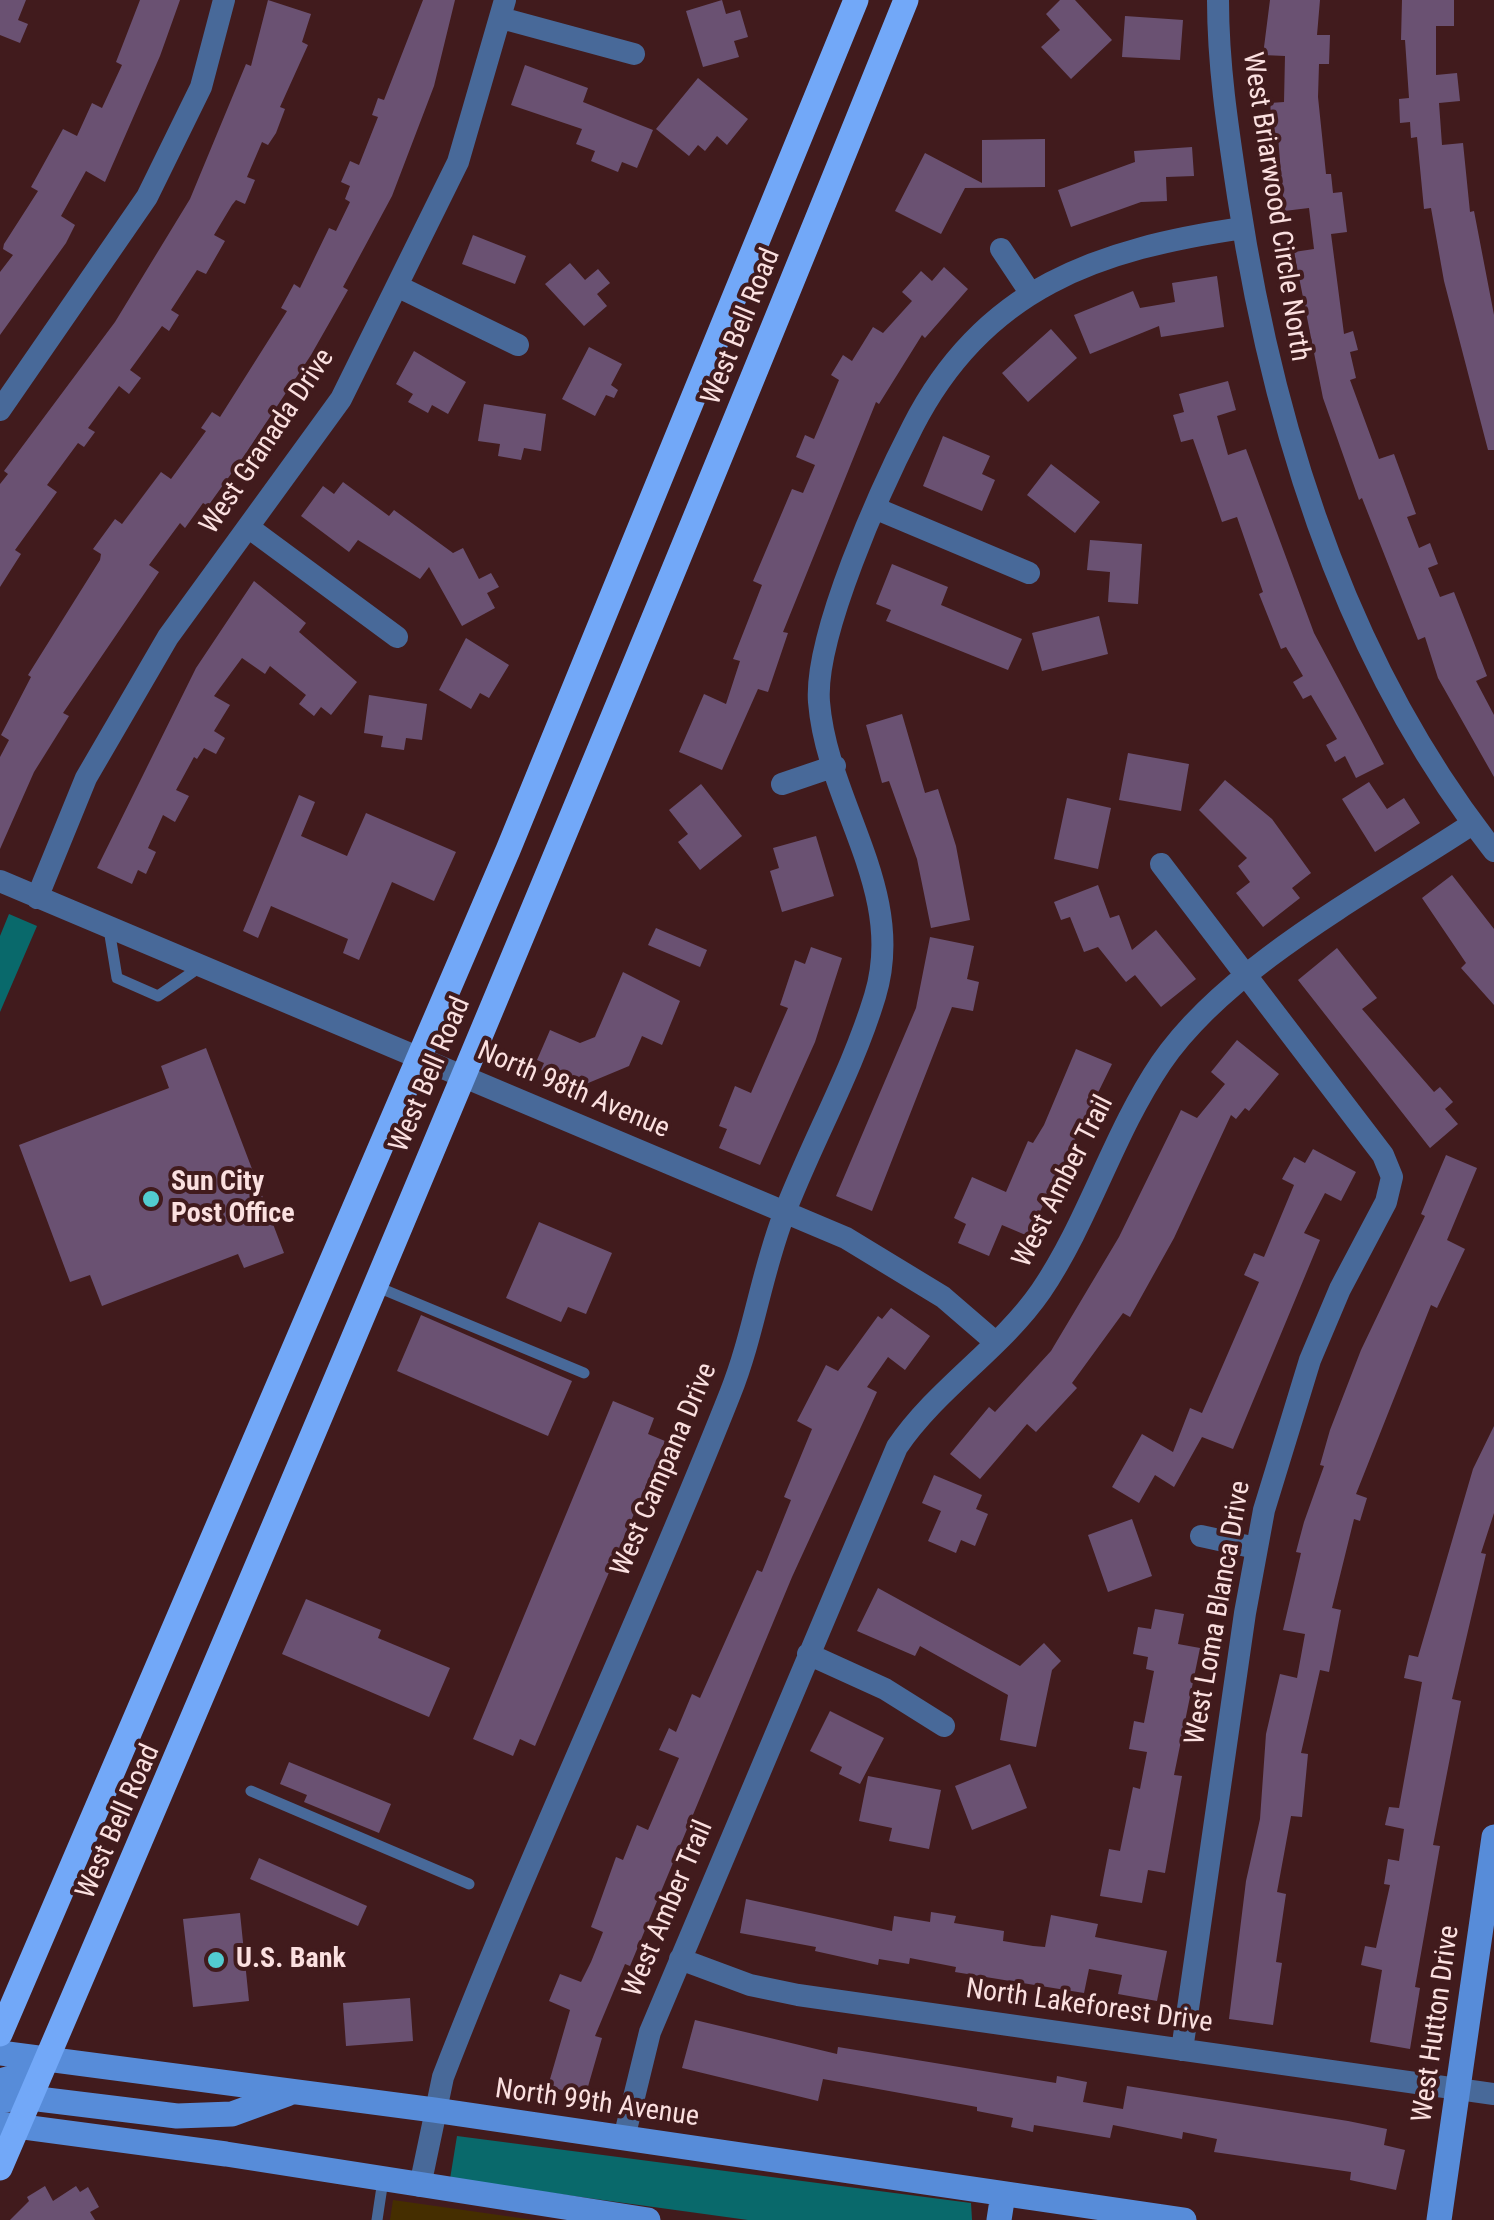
<!DOCTYPE html>
<html>
<head>
<meta charset="utf-8">
<style>
	body { margin:0 }
	canvas { display:block; background:#411b1d }
</style>
</head>
<body>
<canvas width="1494" height="2220"></canvas>
<script>
const ctx = document.querySelector('canvas').getContext('2d');
ctx.lineJoin = 'round';
function fill(path, color) { ctx.fillStyle = color; ctx.fill(path, 'evenodd'); }
function trace(path, color, width, dash) { ctx.strokeStyle = color; ctx.lineWidth = width; ctx.lineCap = dash ? 'butt' : 'round'; ctx.setLineDash(dash || []); ctx.stroke(path); }
function drawText(font, color, halo, rows, align = 'center') {
  ctx.font = font + ' "Roboto Condensed",sans-serif'; ctx.lineWidth = 8; ctx.setLineDash([]); ctx.textBaseline = 'middle'; ctx.strokeStyle = halo; ctx.fillStyle = color; for (const [text, x, y, turn = 0] of rows) {
    ctx.save(); ctx.translate(x, y); ctx.rotate((+turn || 0) * Math.PI / 180); ctx.textAlign = isNaN(turn) ? turn : align; if (halo) ctx.strokeText(text, 0, 0); ctx.fillText(text, 0, 0); ctx.restore();
  }
}
const green = new Path2D(`
	M393 2200 534 2220H390Z`);
const water = new Path2D(`
	M9 914 37 926 0 1012V936Z
	M457 2136 971 2203 972 2220H748L450 2179Z`);
const building = new Path2D(`
	M0 0H26L18 20 28 24 20 43 0 35Z
	M140 0H180L160 56 105 182 86 171 61 216 75 225 66 243 0 335V272L13 255 3 249 4 244 38 191 31 187 63 129 77 136 92 103 102 108 122 65 116 62Z
	M268 0 311 14 302 42 308 45 280 107 285 109 276 133 268 145 262 142 247 177 255 180 245 204 236 200 232 205 214 235 225 241 206 274 197 270 171 310 179 315 169 331 162 326 130 370 141 378 129 394 119 386 88 428 95 432 84 447 78 443 47 485 57 492 15 550 21 554 0 587V484L8 474 4 471 115 322 190 199 246 64 251 66Z
	M423 0H455L434 86 392 196 343 287 348 290 311 355 246 453 208 506 203 503 185 528 180 523 149 565 159 572 63 713 69 716 34 772 0 849V757L9 740 1 735 31 677 28 675 100 560 101 554 93 549 115 519 122 524 161 472 171 479 206 431 201 428 212 412 220 417 287 311 281 308 294 284 300 288 329 228 336 231 350 202 345 199 350 186 341 182 350 161 359 165 378 117 372 115 378 98 384 100Z
	M722 0 726 14 740 10 748 37 734 41 739 57 703 67 686 11Z
	M1060 0H1075L1112 40 1071 79 1041 47 1060 30 1046 14Z
	M1270 0H1320L1317 35H1330L1329 64H1319L1318 97 1326 174H1331L1333 193 1342 192 1347 232 1331 234 1344 334 1353 331 1358 350 1350 352 1356 378 1350 380 1379 459 1394 454 1416 514 1407 517 1419 548 1430 543 1438 564 1428 568 1440 597 1454 592 1487 676 1476 681 1494 715V777L1438 678 1425 637 1418 640 1362 498 1359 500 1323 398 1294 252 1314 249 1309 208 1284 211 1278 136H1273L1270 103 1284 102 1285 56 1263 55Z
	M1402 0H1454V26H1436V75L1457 73 1460 101 1439 103 1442 145 1463 143 1470 212 1474 211 1494 315V450H1488L1444 281 1431 208 1424 209 1417 137 1411 138 1410 122 1400 123 1399 99 1409 98 1405 40H1401Z
	M1125 16 1183 20 1180 60 1122 57Z
	M525 65 588 88 583 102 653 130 637 168 622 162 618 172 591 161 595 151 576 144 582 129 511 105Z
	M698 78 748 119 727 145 717 136 705 151 698 145 689 156 656 129Z
	M1045 139V187L965 188 941 234 895 211 925 153 982 183V140Z
	M1192 147 1194 176 1166 177 1167 201 1141 202 1071 227 1058 190 1135 162 1134 151Z
	M473 235 526 256 515 284 462 264Z
	M570 263 585 280 598 269 610 283 597 294 607 306 584 326 545 284Z
	M944 267 968 289 925 338 922 335 879 404 876 402 783 632 788 633 768 692 758 689 722 770 679 752 704 694 726 704 740 661 733 659 762 585 753 581 792 489 803 493 815 465 796 457 805 435 814 439 839 380 831 375 843 355 852 361 873 327 883 333 912 301 902 292 921 271 932 281Z
	M1217 276 1224 327 1161 337 1159 326 1090 354 1074 315 1133 291 1140 308 1175 302 1172 283Z
	M1051 329 1077 358 1028 402 1002 373Z
	M589 347 622 364 611 385 618 390 614 398 606 395 595 416 562 399Z
	M414 351 466 382 448 414 432 405 428 413 408 402 413 394 396 384Z
	M1228 381 1236 410 1217 416 1228 455 1246 449 1314 633 1384 764 1356 778 1345 756 1335 762 1326 745 1337 739 1311 695 1303 699 1293 682 1303 676 1286 647 1281 649 1259 594 1263 592 1237 517 1222 522 1193 439 1181 442 1173 415 1184 412 1179 394Z
	M484 404 546 414 541 451 524 448 521 460 498 456 500 444 478 441Z
	M943 436 990 456 982 474 995 480 982 511 923 486Z
	M1051 464 1100 502 1075 533 1027 495Z
	M343 482 389 516 394 510 453 553 463 548 479 579 491 573 499 587 487 593 495 608 462 626 429 567 420 579 358 540 349 552 301 516 323 486 334 494Z
	M1090 540 1142 544 1138 604 1108 602 1110 572 1087 570Z
	M892 564 948 587 941 605 1022 639 1008 670 886 621 891 610 876 604Z
	M254 581 306 623 299 632 357 682 331 715 321 707 314 716 299 704 306 695 270 666 265 674 242 658 214 696 230 705 214 731 225 738 216 754 204 748 197 759 194 757 176 790 189 796 175 822 163 815 148 848 156 852 146 874 138 870 132 884 97 868 196 668Z
	M1099 616 1108 654 1042 671 1032 633Z
	M466 638 509 665 489 698 480 693 471 709 439 690Z
	M369 695 427 704 422 740 406 738 404 750 381 747 383 736 364 733Z
	M902 714 925 793 938 789 956 846 970 920 931 928 917 859 889 781 882 783 866 725Z
	M1128 753 1189 764 1181 811 1119 800Z
	M1225 780 1272 819 1311 873 1292 888 1300 898 1263 927 1236 893 1250 882 1238 866 1247 858 1199 810Z
	M1369 782 1387 809 1404 798 1420 823 1375 852 1342 799Z
	M701 784 742 836 700 870 678 842 688 834 669 810Z
	M299 795 315 802 301 836 347 856 366 813 456 852 434 901 392 882 359 960 343 953 348 939 271 906 258 938 243 931Z
	M1067 798 1111 808 1098 869 1054 859Z
	M816 836 834 896 782 912 770 871 779 868 773 848Z
	M1452 875 1494 929V1005L1461 968 1466 963 1422 898Z
	M1098 885 1110 918 1119 915 1132 950 1156 930 1196 979 1161 1007 1135 975 1126 982 1098 947 1084 952 1070 917 1061 920 1054 902Z
	M656 928 707 950 700 967 648 945Z
	M930 937 974 946 967 979 979 982 973 1011 952 1007 872 1211 836 1196 916 1008Z
	M811 947 842 958 815 1042 760 1165 719 1148 727 1129 719 1126 735 1086 751 1093 788 1008 780 1005 795 960 805 964Z
	M1337 948 1377 998 1362 1009 1434 1092 1440 1087 1453 1102 1445 1109 1458 1124 1430 1148 1298 980Z
	M623 972 680 1001 662 1045 642 1036 629 1066 581 1086 541 1070 544 1063 537 1060 550 1030 580 1043 595 1037Z
	M1237 1040 1279 1074 1249 1111 1245 1108 1236 1119 1231 1115 1174 1238 1130 1317 1123 1313 1072 1383 1077 1388 1036 1432 1027 1424 980 1479 950 1454 989 1407 995 1412 1051 1351 1119 1237 1181 1110 1197 1118 1225 1084 1211 1072Z
	M206 1048 284 1253 244 1268 238 1254 102 1306 90 1275 70 1282 19 1145 169 1088 161 1066Z
	M1076 1049 1112 1064 1028 1236 1002 1225 989 1256 958 1243 966 1224 954 1218 972 1177 1006 1192 1028 1141 1033 1143 1044 1125Z
	M1313 1149 1356 1172 1341 1201 1325 1193 1304 1233 1320 1240 1233 1449 1202 1437 1174 1487 1155 1475 1139 1503 1112 1487 1142 1434 1173 1452 1190 1408 1202 1413 1259 1282 1244 1275 1254 1253 1264 1257 1294 1185 1282 1179 1294 1157 1305 1163Z
	M1446 1155 1477 1168 1447 1240 1465 1249 1437 1308 1431 1305 1356 1494 1367 1498 1360 1521 1354 1519 1332 1608 1341 1610 1329 1672 1320 1670 1301 1753 1308 1754 1302 1817 1291 1816 1277 1892 1286 1894 1276 1962 1282 1963 1273 2025 1229 2019 1246 1881 1260 1819 1266 1734 1280 1674 1297 1678 1305 1634 1283 1630 1301 1553 1296 1552 1304 1522 1324 1466 1320 1465 1330 1430 1361 1350 1425 1216 1421 1214Z
	M539 1222 612 1253 586 1314 568 1307 561 1322 506 1298Z
	M891 1308 930 1336 905 1370 888 1357 867 1387 877 1392 792 1577 630 1966 625 1964 595 2036 602 2038 585 2097 548 2086 570 2010 549 2001 560 1974 581 1982 591 1962 603 1932 591 1927 616 1857 623 1860 637 1825 648 1830 679 1758 659 1750 669 1728 676 1732 692 1694 700 1698 757 1570 762 1572 791 1500 784 1497 812 1429 797 1421 826 1365 838 1371 878 1316 882 1319Z
	M421 1315 572 1381 548 1436 397 1371Z
	M613 1401 654 1418 648 1434 665 1441 535 1746 520 1739 513 1756 473 1739Z
	M1494 1426V1513L1481 1553 1486 1554 1452 1699 1461 1701 1433 1845 1440 1846 1415 1987 1420 1988 1410 2049 1370 2042 1382 1970 1361 1965 1365 1946 1376 1948 1390 1885 1384 1884 1388 1859 1399 1861 1404 1829 1385 1825 1389 1807 1399 1808 1422 1682 1404 1678 1409 1655 1418 1657 1473 1469Z
	M934 1475 982 1495 976 1509 988 1514 975 1546 961 1540 956 1553 928 1541 941 1511 922 1503Z
	M1132 1519 1152 1576 1108 1592 1088 1535Z
	M878 1588 1020 1666 1044 1643 1061 1661 1052 1670 1036 1747 1000 1740 1008 1695 920 1646 915 1656 857 1631Z
	M306 1599 381 1630 378 1638 450 1668 429 1717 282 1654Z
	M1155 1609 1184 1614 1178 1644 1200 1648 1174 1775 1182 1776 1165 1873 1148 1870 1142 1903 1100 1896 1109 1849 1120 1851 1133 1787 1140 1789 1147 1752 1129 1749 1134 1721 1144 1723 1154 1671 1146 1669 1148 1657 1133 1654 1138 1627 1151 1629Z
	M830 1711 884 1738 860 1784 839 1774 842 1767 810 1751Z
	M289 1762 391 1804 379 1833 304 1802 307 1795 280 1784Z
	M1010 1764 1027 1808 972 1830 955 1786Z
	M868 1776 941 1790 929 1849 889 1841 892 1828 859 1821Z
	M259 1858 367 1906 358 1926 250 1879Z
	M746 1899 892 1931 894 1916 930 1922 931 1912 956 1916 954 1923 1004 1931 1003 1941 1033 1946 1045 1947 1051 1915 1098 1924 1095 1937 1167 1951 1157 2001 1118 1994 1122 1975 1089 1969 1084 1993 955 1972 956 1967 910 1958 909 1964 879 1959 878 1965 815 1951 816 1947 740 1933Z
	M240 1913 249 2001 193 2007 183 1919Z
	M410 1998 413 2041 346 2046 343 2003Z
	M695 2020 837 2054 838 2047 1056 2083 1057 2076 1087 2082 1083 2102 1123 2109 1127 2086 1348 2121 1387 2129 1384 2145 1405 2150 1396 2190 1350 2180 1351 2172 1214 2152 1217 2139 1183 2132 1182 2139 1113 2125 1110 2138 1034 2125 1033 2132 1011 2127 1013 2118 977 2111V2107L823 2079 818 2101 682 2068Z
	M45 2186 53 2201 76 2186 80 2192 88 2187 99 2207 90 2212 95 2220H10L29 2201 27 2197Z`);
const lane = new Path2D(`
	M109 929 117 978 158 996 200 967
	M375 1286 584 1373
	M251 1791 469 1884
	M377 2220 383 2180`);
const street = new Path2D(`
	M1218 0C1218 66 1228 130 1238 196 1273 427 1347 665 1494 851
	M501 18 634 54
	M1001 249 1031 294
	M399 287 518 345
	M0 410 147 197 201 87 224 0
	M877 509 1029 573
	M248 527 397 637
	M782 784 835 766
	M1161 864 1383 1155 1392 1177 1386 1202 1340 1289 1310 1360 1264 1510 1245 1613 1182 2050
	M0 881 846 1238 943 1297 994 1341
	M37 898 86 778 168 637 341 399 458 162 505 0
	M1201 1536 1256 1548
	M808 1654 885 1689 944 1726
	M680 1959 750 1985 798 1995 1494 2094
	M624 2138 650 2032 897 1447C937 1388 1001 1349 1041 1291 1089 1220 1113 1134 1161 1063 1227 966 1374 889 1472 824
	M420 2186 443 2077C532 1847 639 1624 730 1394 753 1337 761 1275 783 1217 811 1143 852 1072 875 996 907 891 827 803 819 702 814 636 881 488 913 426 984 287 1099 249 1243 228`);
const secondary = new Path2D(`
	M0 2053 434 2110 1184 2220
	M0 2081 18 2076 46 2059
	M0 2100 30 2098 177 2116 232 2114 287 2094
	M0 2124 226 2154 648 2220
	M999 2220 1003 2194
	M1439 2220 1494 1837`);
const primary = new Path2D(`
	M0 2034 508 850 856 0
	M0 2168C309 1449 613 727 906 0`);
const markers = [
	[151,1199,10,"#52ccd0"],
	[216,1960,10,"#52ccd0"]
];
const streetNames = [
	["West Briarwood Circle North",1275,207,81],
	["West Bell Road",742,327,-68],
	["West Granada Drive",268,442,-56],
	["West Bell Road",431,1075,-67],
	["North 98th Avenue",573,1091,23],
	["West Amber Trail",1064,1182,-63],
	["West Campana Drive",665,1470,-67],
	["West Loma Blanca Drive",1219,1613,-80],
	["West Bell Road",119,1822,-66],
	["West Amber Trail",669,1909,-67],
	["North Lakeforest Drive",1089,2007,8],
	["West Hutton Drive",1437,2024,-82],
	["North 99th Avenue",597,2104,8]
];
const poiNames = [
	["Sun City",171,1183],
	["Post Office",171,1215],
	["U.S. Bank",236,1960]
];
fill(green, '#452e00');
fill(water, '#09696b');
fill(building, '#6a5172');
trace(lane, '#486999', 11);
trace(street, '#486999', 22);
trace(secondary, '#578cd9', 25);
trace(primary, '#72a8f8', 25);
for (const [x, y, r, color] of markers) { const dot = new Path2D(); dot.arc(x, y, r, 0, 2 * Math.PI); ctx.fillStyle = color; ctx.fill(dot); trace(dot, '#411b1d', 4); }
drawText('28px', '#fbe0e0', '#411b1d', streetNames);
drawText('bold 28px', '#fbe0e0', '#411b1d', poiNames, 'left');
</script>
</body>
</html>
